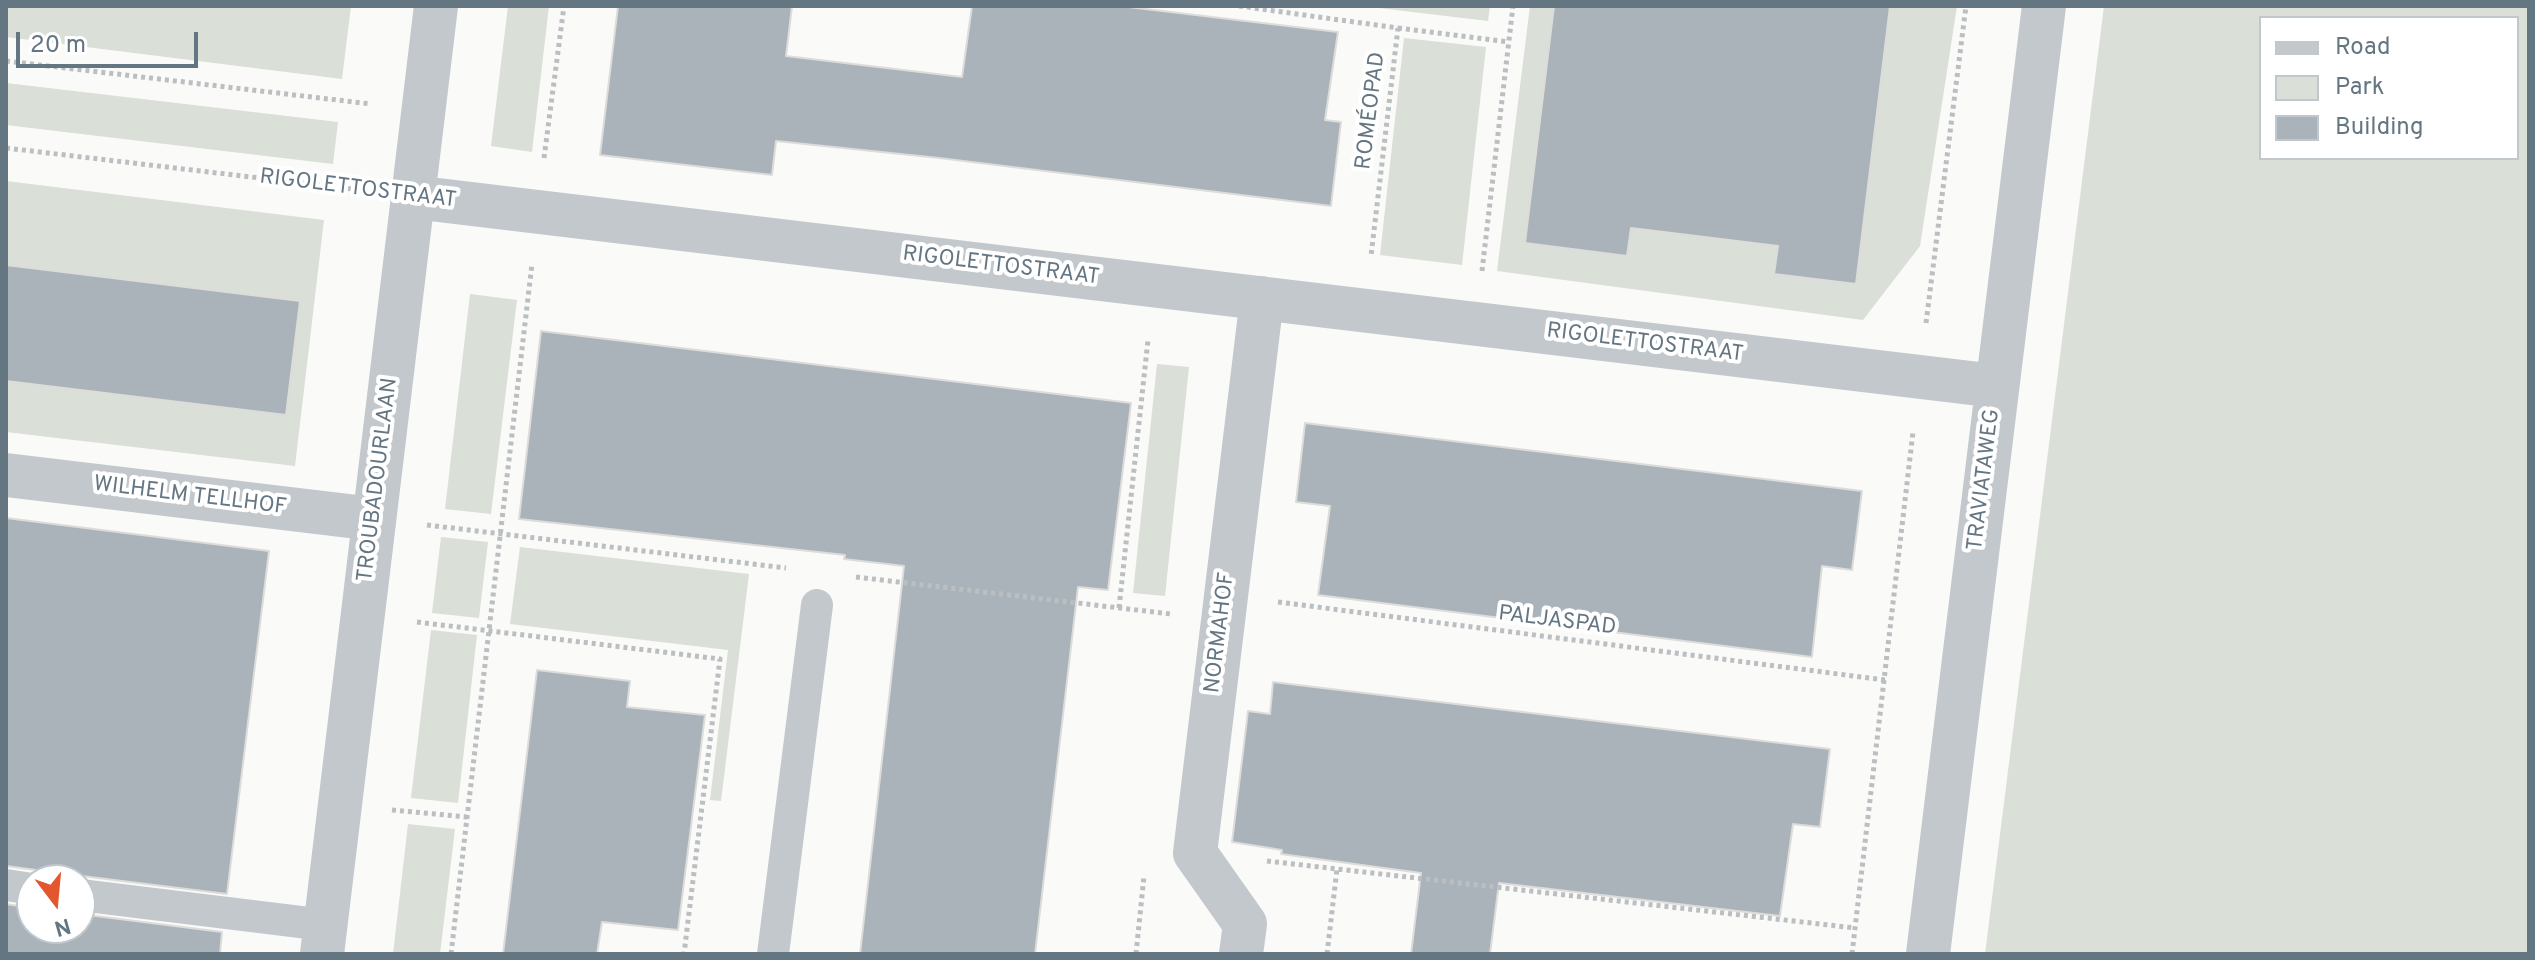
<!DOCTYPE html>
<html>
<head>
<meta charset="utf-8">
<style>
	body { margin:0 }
	#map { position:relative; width:2535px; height:960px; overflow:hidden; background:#fafaf8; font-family:Overpass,sans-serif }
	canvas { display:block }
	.frame { position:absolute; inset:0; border:8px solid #657683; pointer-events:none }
	.legend { position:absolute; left:2259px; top:16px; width:260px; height:144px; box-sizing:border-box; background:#fff; border:2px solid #c1c8cd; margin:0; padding:10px 14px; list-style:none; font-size:24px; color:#657683 }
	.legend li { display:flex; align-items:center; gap:16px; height:40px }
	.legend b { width:40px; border:2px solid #c1c8cd }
	.north { position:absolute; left:16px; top:864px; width:80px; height:80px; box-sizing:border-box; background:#fff; border:2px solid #c1c8cd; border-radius:50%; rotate:164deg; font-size:22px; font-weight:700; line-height:32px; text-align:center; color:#657683 }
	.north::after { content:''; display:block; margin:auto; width:28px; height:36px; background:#e4572e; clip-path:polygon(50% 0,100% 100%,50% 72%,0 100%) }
	.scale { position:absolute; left:16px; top:32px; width:182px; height:36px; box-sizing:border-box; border:4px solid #657683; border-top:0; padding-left:10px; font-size:24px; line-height:28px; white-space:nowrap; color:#657683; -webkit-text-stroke:6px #fff; paint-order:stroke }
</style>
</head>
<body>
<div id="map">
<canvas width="2535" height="960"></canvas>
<div class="frame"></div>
<ul class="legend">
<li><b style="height:10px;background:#c3c8cc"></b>Road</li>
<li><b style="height:22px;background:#dadfd7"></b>Park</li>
<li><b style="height:22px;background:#aab3b9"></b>Building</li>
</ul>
<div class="north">N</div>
<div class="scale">20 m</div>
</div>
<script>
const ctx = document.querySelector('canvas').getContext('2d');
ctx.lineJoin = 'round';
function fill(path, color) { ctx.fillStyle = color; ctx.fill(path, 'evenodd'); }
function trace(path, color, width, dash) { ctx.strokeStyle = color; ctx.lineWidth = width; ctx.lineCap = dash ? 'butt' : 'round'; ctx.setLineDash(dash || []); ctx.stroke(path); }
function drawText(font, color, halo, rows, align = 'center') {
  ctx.font = font + ' Overpass,sans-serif'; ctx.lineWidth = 8; ctx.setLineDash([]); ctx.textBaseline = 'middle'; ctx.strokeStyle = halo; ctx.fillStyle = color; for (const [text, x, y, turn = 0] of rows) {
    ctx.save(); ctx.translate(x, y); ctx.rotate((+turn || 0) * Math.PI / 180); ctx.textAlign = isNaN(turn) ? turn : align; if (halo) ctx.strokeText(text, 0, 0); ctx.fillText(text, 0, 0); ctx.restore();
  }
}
const green = new Path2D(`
	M6 6H351L342 79 6 37Z
	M508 6H549L532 152 491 146Z
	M1362 6H1490L1488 21Z
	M1530 6H1957L1920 246 1863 320 1497 271Z
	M2104 6H2529V954H1985ZM2261 18H2517V158H2261Z
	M1404 38 1486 47 1462 265 1380 255Z
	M6 83 338 122 333 164 6 125Z
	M6 181 324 220 295 466 6 432Z
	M470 294 517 300 491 514 445 509Z
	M1157 364 1189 367 1165 596 1133 593Z
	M441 537 488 542 479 618 432 613Z
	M520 547 749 574 721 801 710 800 728 650 510 624Z
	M431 630 477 635 458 803 411 798Z
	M408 824 455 829 440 954H393Z`);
const building = new Path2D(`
	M618 6H792L786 56 962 77 972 6H1120L1338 32 1325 120 1341 122 1331 206 939 158 776 141 772 175 600 155Z
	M1554 6H1890L1856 284 1774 274 1778 246 1631 228 1627 256 1525 243Z
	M6 265 300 301 286 415 6 381Z
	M541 331 1131 403 1108 590 1078 587 1035 954H860L904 566 844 559 845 555 519 519Z
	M1305 423 1862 491 1852 570 1822 566 1812 657 1318 595 1330 506 1296 502Z
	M6 518 269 551 227 894 82 876 69 880H48L43 874 36 870 6 866Z
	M537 670 630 681 627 707 705 715 678 930 602 922 597 954H503Z
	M1273 682 1830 749 1820 827 1793 824 1780 916 1499 883 1490 954H1411L1421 873 1281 854 1282 850 1232 842 1248 711 1270 714Z
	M6 904 32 908V928H80V914L222 932 220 954H6Z`);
const path = new Path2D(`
	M1239 6 1398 28 1371 256
	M1398 28 1509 42
	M6 61 371 104
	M6 148 361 190
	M544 158 564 6
	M1482 271 1513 6
	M1926 323 1966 6
	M427 525 786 568
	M856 577 1171 614
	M1278 602 1885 680
	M1119 608 1148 340
	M417 622 720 659 684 954
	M392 810 467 817
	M1267 861 1855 928
	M451 954 532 264
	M1136 954 1144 876
	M1327 954 1337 869
	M1852 954 1913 432`);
const lane = new Path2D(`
	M6 885 32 889
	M80 895 325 925
	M773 954 817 605`);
const street = new Path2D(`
	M413 197 1996 386
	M6 475 374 519
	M322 954 436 6
	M1241 954 1245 924 1195 853 1262 298
	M1928 954 2044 6`);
const streetNames = [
	["ROMÉOPAD",1372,111,-83],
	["RIGOLETTOSTRAAT",358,190,7],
	["RIGOLETTOSTRAAT",1001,267,7],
	["RIGOLETTOSTRAAT",1645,344,7],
	["TROUBADOURLAAN",379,480,-83],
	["TRAVIATAWEG",1985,480,-83],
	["WILHELM TELLHOF",190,497,7],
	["PALJASPAD",1557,622,7],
	["NORMAHOF",1221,633,-83]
];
fill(green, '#dadfd7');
fill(building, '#aab3b9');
trace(building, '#dcdcda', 2);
trace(path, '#bbbfc2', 5, [4, 4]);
trace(lane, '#c3c8cc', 32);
trace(street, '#c3c8cc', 44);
drawText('22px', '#657683', '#fff', streetNames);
</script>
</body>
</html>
